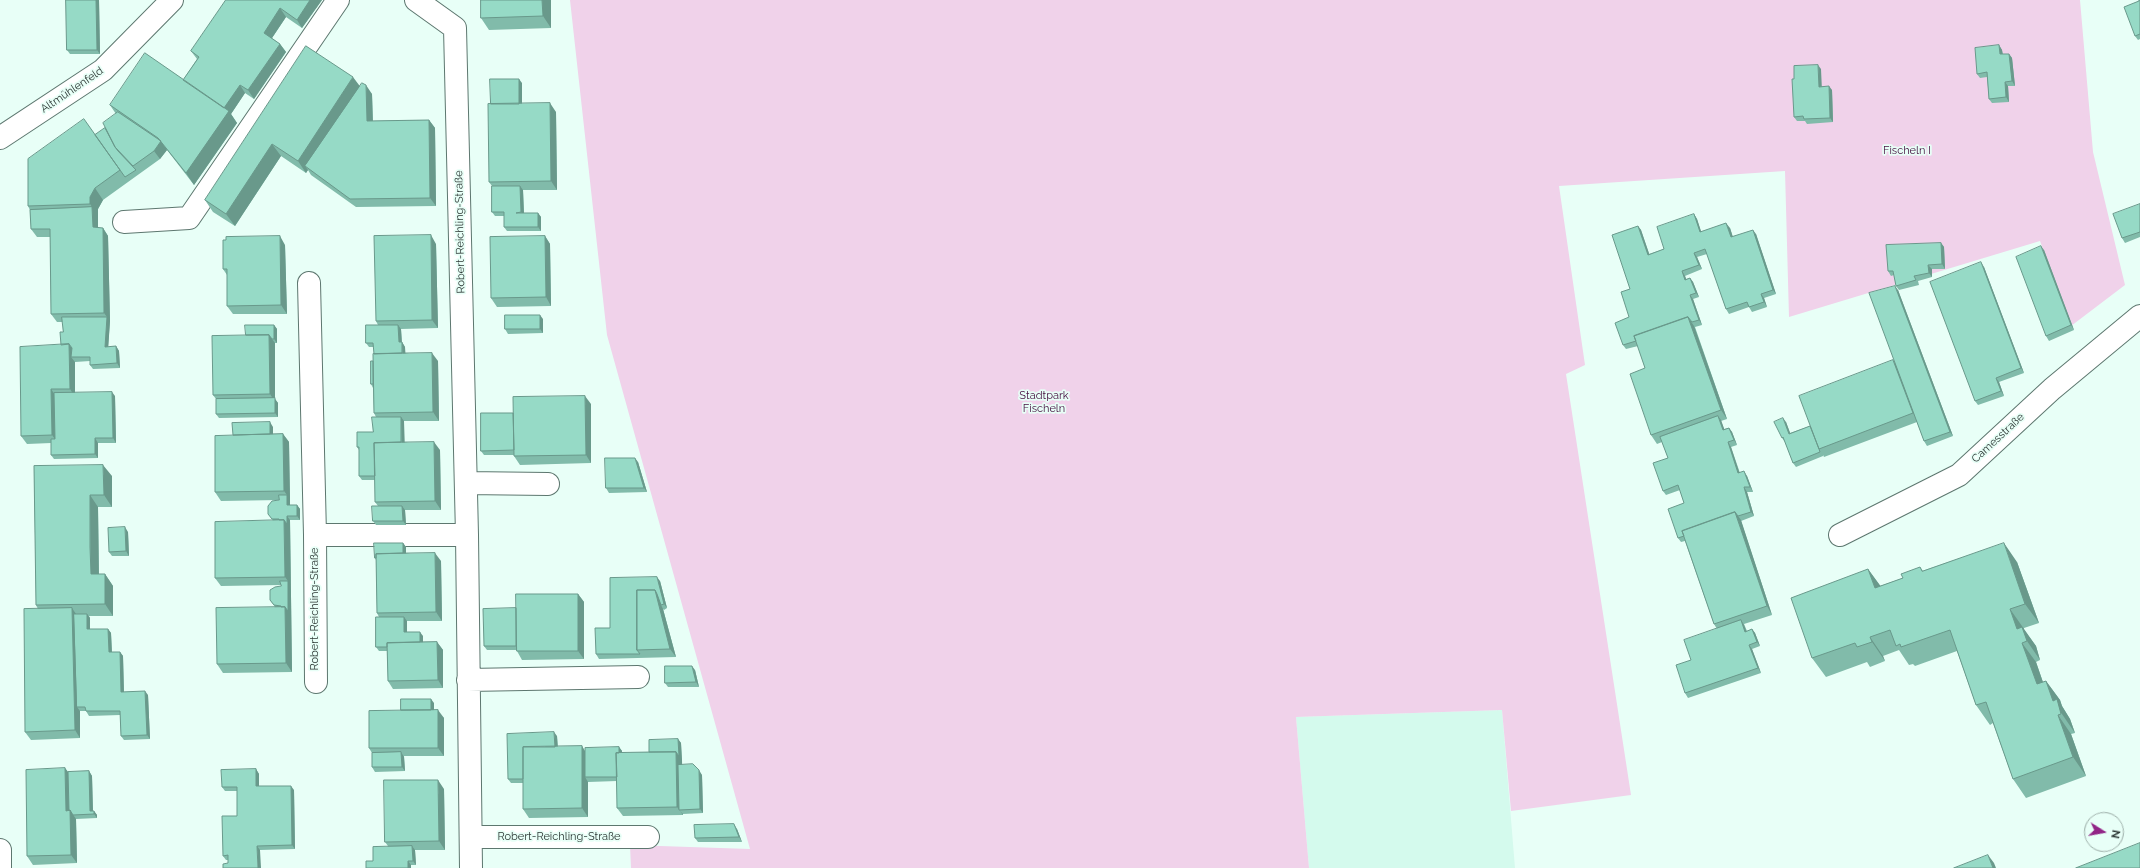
<!DOCTYPE html>
<html>
<head>
<meta charset="utf-8">
<style>
	body { margin:0 }
	#map { position:relative; width:2140px; height:868px; overflow:hidden; background:#e8fff7; font-family:Raleway,sans-serif }
	canvas { display:block }
	.north { position:absolute; left:2084px; top:812px; width:40px; height:40px; box-sizing:border-box; background:#e8fff7; border:1px solid #9dafa9; border-radius:50%; rotate:101deg; font-size:11px; font-weight:700; line-height:16px; text-align:center; color:#2d3835 }
	.north::after { content:''; display:block; margin:auto; width:14px; height:18px; background:#912486; clip-path:polygon(50% 0,100% 100%,50% 72%,0 100%) }
</style>
</head>
<body>
<div id="map">
<canvas width="2140" height="868"></canvas>
<div class="north">N</div>
</div>
<script>
const ctx = document.querySelector('canvas').getContext('2d');
ctx.lineJoin = 'round';
function fill(path, color) { ctx.fillStyle = color; ctx.fill(path, 'evenodd'); }
function trace(path, color, width, dash) { ctx.strokeStyle = color; ctx.lineWidth = width; ctx.lineCap = dash ? 'butt' : 'round'; ctx.setLineDash(dash || []); ctx.stroke(path); }
function drawText(font, color, halo, rows, align = 'center') {
  ctx.font = font + ' Raleway,sans-serif'; ctx.lineWidth = 3.5; ctx.setLineDash([]); ctx.textBaseline = 'middle'; ctx.strokeStyle = halo; ctx.fillStyle = color; for (const [text, x, y, turn = 0] of rows) {
    ctx.save(); ctx.translate(x, y); ctx.rotate((+turn || 0) * Math.PI / 180); ctx.textAlign = isNaN(turn) ? turn : align; if (halo) ctx.strokeText(text, 0, 0); ctx.fillText(text, 0, 0); ctx.restore();
  }
}
const built = new Path2D(`
	M1502 710 1515 868H1309L1296 717Z`);
const green = new Path2D(`
	M570 0H2080L2093 152 2125 285 2071 326 2040 241 1789 317 1785 171 1559 186 1585 365 1566 374 1631 795 1511 811 1502 710 1296 717 1309 868H631L630 845 750 849 607 335Z`);
const minor = new Path2D(`
	M416 0 455 28 467 535 471 868
	M0 138 103 70 172 0
	M124 222 189 218 338 0
	M309 283 315 535 316 682
	M466 483 548 484
	M315 535H467
	M1840 535 1959 475 2052 389 2140 316
	M468 680 638 677
	M471 837H648
	M0 850V868`);
const wall = new Path2D(`
	M66 0H99L100 54H70L67 50Z
	M226 0H322L302 28 286 17 272 38 280 44 286 52 254 99 245 93 231 114 237 123 194 185 167 150 160 159 103 200 98 209V228H103L108 236 110 321 108 347 116 346 119 351 120 368 93 369 90 365V361L75 362V393L115 396 116 443H98V458L54 459 51 455V443L27 444 21 436 61 345 63 332V322H57L51 314 50 237H37L31 229 30 210 28 206 95 135 105 128 116 114 110 105 183 80 197 59 191 51Z
	M551 0V28L489 30 481 18Z
	M2140 0V39L2138 40 2135 36Z
	M1999 45 2002 50 2003 54H2009L2012 58 2015 86H2008L2009 102 1992 103 1989 99 1987 77 1980 78 1977 74Z
	M306 46 359 86 372 94 373 121 429 120 435 128 436 206 356 207 311 175 308 170 306 173 281 156 235 226 213 212 205 200Z
	M1821 69V86L1832 90 1833 122 1807 124 1805 121H1797L1794 117Z
	M522 83V104L556 112 557 190H523L524 213H538L541 217V231H507L504 227V216H495L492 212V186L489 182 491 104Z
	M2140 204V237L2125 243 2122 238Z
	M1694 214 1697 219 1701 232 1730 228 1733 237 1756 234 1776 294 1764 298 1767 307 1752 312 1749 307 1729 314 1726 309 1707 254 1697 257 1702 269 1685 276 1686 279 1690 278 1693 282 1699 297 1693 299 1702 325 1695 327 1727 419 1721 421 1724 429 1729 428 1732 432 1737 445 1731 447 1740 473 1747 476 1753 492H1747L1754 516 1741 521 1772 615 1744 624 1747 631 1752 629 1755 633 1760 646 1752 649 1761 673 1688 698 1685 693 1691 660 1717 629 1714 624 1685 541 1681 542 1678 538 1684 503 1680 490 1666 495 1663 491 1668 458 1662 442 1657 444 1651 435 1645 368 1638 346 1626 349 1623 345 1629 317 1630 289 1638 226 1641 230 1649 254 1664 249Z
	M545 236 550 244 551 306 497 307 491 298Z
	M1941 243 1944 247 1945 269H1932V277L1918 281 1919 285 1899 290 1896 286 1894 275 1891 276 1888 271Z
	M436 244 438 328 401 329 402 342 405 347V353L438 361 439 421H404V442L440 450 441 510H405L406 525H376L373 521 378 506 375 502V480H362L359 476V450L357 447 373 432 376 417 374 413 373 388 371 384 374 354V347H369L366 343 378 325 376 321Z
	M285 245 287 314H233L227 306V275L223 269Z
	M2044 250 2074 330 2049 341 2046 336Z
	M1984 267 2024 373 1999 382 2004 396 1978 405 1975 401Z
	M1898 290 1953 436 1927 446 1924 441 1917 422 1824 457 1823 455V456L1796 467 1793 463 1785 442 1782 438 1786 422 1790 433 1810 426 1893 360 1895 364Z
	M543 319V333L508 334 505 329Z
	M274 325 277 329V343H275V399L278 403V417L219 418 216 414V399L213 395 246 335Z
	M591 404V463L520 465 514 456V455H484L481 451 513 413Z
	M273 427V434H283L289 442 290 505H297L300 509V520H290L292 672 223 673 217 664 275 607 270 600 281 586V585L221 586 215 578 273 520 268 514 279 500 221 501 215 492 233 435Z
	M638 462 647 492 609 493 606 488Z
	M34 466 112 476V507H98L99 574H105L113 586V616H89L90 618V629H108L111 633 112 652H120L123 656 124 692 148 695 150 739 124 740 121 736 120 715 89 716 86 711H80V738L31 740 25 732 38 609 36 605Z
	M128 532 129 556H112L109 552Z
	M403 543 406 547V553L441 561 442 621H407V632L423 636V642H437L443 650V688L393 689 388 681 387 651H379L376 647 379 617 377 613 376 560 375 558Z
	M2017 562 2039 623 2024 628V630L2036 646 2040 660 2036 662 2043 682 2046 681 2060 700 2062 706 2070 719 2075 733 2071 734 2086 776 2026 798 2013 779 1993 723 1990 725 1976 705 1957 651 1915 666 1913 664 1909 665 1899 650 1883 656 1885 661 1870 667 1867 662 1826 677 1812 658 1868 569 1880 586 1903 578 1920 567 1923 571Z
	M660 581 667 608 664 610 663 609 676 657 599 659 596 654 610 628Z
	M578 594 584 602V659L522 660 517 651V650H487L484 646 516 608Z
	M695 670 699 687H668L665 683Z
	M434 703V710L444 718V756H404L405 771 375 772 372 767V753L369 748 401 710Z
	M557 736 558 747 582 746 585 751 619 747 622 751V753L649 752 678 739 681 743 682 765 702 775 703 813 683 814V815L623 816 617 808V781L588 782V817L529 818 523 809V783H511L508 779Z
	M65 768 68 772 89 771 92 776 93 811H94L97 815V818L76 819 77 863 33 865 27 856Z
	M256 769 259 774V786L294 790 295 849 260 850 228 863V860H226L223 856 237 816V791H225L222 787Z
	M444 789 445 850H415L416 865H411V868H366L388 846 385 842Z
	M737 829 742 842H698L695 838Z`);
const shadedWall = new Path2D(`
	M96 0H99L100 54 97 50Z
	M310 0H322L302 28 297 20Z
	M542 0H551V28L543 16Z
	M280 8 286 17 270 41 264 33Z
	M280 44 286 52 254 99 248 90Z
	M1999 45 2002 50 2003 59 2000 54Z
	M2009 54 2012 58 2015 86 2012 81Z
	M1818 65 1821 69 1822 91 1819 87Z
	M353 77 362 89 305 166 308 170 306 173 298 161Z
	M519 79 522 83V112L519 108Z
	M2005 82 2008 86 2009 102 2006 97Z
	M240 85 245 93 231 114 237 123 194 185 186 173 223 109Z
	M366 85 372 94 373 129 367 121Z
	M1829 86 1832 90 1833 122 1830 118Z
	M550 103 556 112 557 190 551 181Z
	M429 120 435 128 436 206 430 198Z
	M161 141 167 150 160 159 154 151Z
	M272 144 281 156 235 226 226 214Z
	M520 186 523 190 524 216 521 212Z
	M95 188 103 200 98 209V216L90 204V197Z
	M92 207 98 216V236L93 227Z
	M538 213 541 217V231L538 227Z
	M1694 214 1697 219 1703 237 1700 232Z
	M1726 223 1730 228 1734 241 1731 237Z
	M1638 226 1641 230 1651 259 1648 255Z
	M103 228 108 236 110 321 104 313Z
	M1753 230 1756 234 1776 294 1773 290Z
	M431 235 436 244 438 328 432 320Z
	M280 236 285 245 287 314 281 305Z
	M545 236 550 244 551 306 546 297Z
	M1941 243 1944 247 1945 269 1942 264Z
	M2041 246 2044 250 2074 330 2071 325Z
	M1694 253 1697 257 1702 269 1699 265Z
	M1981 262 1984 267 2024 373 2021 368Z
	M1928 265 1932 269V277L1929 273Z
	M1682 271 1685 276 1688 284 1685 280Z
	M1690 278 1693 282 1699 297 1696 293Z
	M1895 286 1898 290 1953 436 1950 432Z
	M1761 294 1764 298 1767 307 1764 302Z
	M1690 295 1693 299 1702 325 1699 320Z
	M540 315 543 319V333L540 329Z
	M107 317 110 321 108 351 105 347Z
	M1688 317 1694 326 1727 419 1721 410Z
	M274 325 277 329V343L274 339Z
	M398 325 401 329 402 347 399 342Z
	M269 335 275 343V399L278 403V417L275 413V402L270 394Z
	M402 342 405 347 406 361 403 357Z
	M69 344 75 353 71 357 75 362V397L70 389Z
	M116 346 119 351 120 368 117 363Z
	M432 353 438 361 439 421 433 412Z
	M1893 360 1899 369 1919 422 1913 413Z
	M1996 378 1999 382 2004 396 2001 391Z
	M51 389 57 398 58 443 52 435Z
	M112 392 115 396 116 443 113 438Z
	M585 396 591 404V463L586 455Z
	M1718 416 1721 420 1726 434 1723 430Z
	M401 417 404 421 405 451 402 446Z
	M1783 418 1786 422 1792 438 1789 434Z
	M270 422 273 427V442L270 438Z
	M1729 428 1732 432 1737 445 1734 440Z
	M283 434 289 442 290 499 284 491Z
	M95 438 98 443V458L95 454Z
	M434 442 440 450 441 510 435 501Z
	M1728 442 1731 447 1741 478 1738 473Z
	M635 458 638 462 647 492 644 488Z
	M103 465 112 476V507L104 495Z
	M1744 471 1747 476 1753 492 1750 487Z
	M1744 487 1747 492 1754 516 1751 512Z
	M90 495 98 507 99 586 91 574Z
	M287 495 290 499V509L287 505Z
	M297 505 300 509V520L297 516Z
	M402 506 405 510 406 525 403 521Z
	M1735 512 1741 520 1772 615 1767 606Z
	M287 516 290 520 292 672 286 663 285 607 288 581 285 577 284 520Z
	M125 527 128 532 129 556 126 551Z
	M403 543 406 547V561L403 557Z
	M2004 543 2017 562 2039 623 2025 604Z
	M435 553 441 561 442 621 436 612Z
	M1868 569 1882 588H1875Z
	M105 574 113 586V616L105 604Z
	M657 577 660 581 667 608 664 604Z
	M655 590 660 598 661 605 663 609 676 657 670 649Z
	M578 594 584 602V659L578 651Z
	M72 608 78 617 77 707 80 711V738L75 730Z
	M2010 609 2036 646 2040 660 2027 641 2017 629Z
	M87 614 90 618V633L87 629Z
	M404 617 407 621V636L404 632Z
	M1741 620 1744 625 1748 636 1745 632Z
	M108 629 111 633 112 656 109 652Z
	M1752 629 1755 633 1760 646 1757 642Z
	M420 632 423 636V650L420 646Z
	M1870 637 1883 656 1885 661 1872 642Z
	M437 642 443 650V688L438 680Z
	M2022 643 2036 662 2050 703 2037 684Z
	M1749 645 1752 649 1761 673 1758 668Z
	M120 652 123 656 124 696 121 692Z
	M692 666 695 670 699 687 696 682Z
	M2046 681 2060 700 2062 706 2070 719 2075 733 2053 701Z
	M145 691 148 695 150 739 147 735Z
	M431 699 434 703V718L431 714Z
	M438 710 444 718V756L438 748Z
	M2058 715 2071 734 2086 776 2073 757Z
	M554 732 557 736 558 755 555 751Z
	M678 739 681 743 682 760 679 756Z
	M582 746 587 755 585 777 588 782V817L582 808Z
	M619 747 622 751V781L619 777Z
	M401 752 404 757 405 771 402 767Z
	M676 752 682 760 683 809 679 810 683 814V815L677 807Z
	M65 768 71 776 72 813 76 819 77 863 71 855 66 811Z
	M256 769 259 774V791L256 786Z
	M699 770 702 775 703 813 700 809Z
	M89 771 92 776 93 814 90 811Z
	M438 780 444 789 445 850 439 841Z
	M291 786 294 790 295 849 292 845Z
	M94 811 97 815V818L94 814Z
	M734 824 737 829 742 842 739 837Z
	M257 846 260 850 261 868H258Z
	M412 846 415 850 416 865 413 861Z
	M1988 855 1994 863 1996 868H1993Z
	M408 861 411 865V868H408Z`);
const building = new Path2D(`
	M66 0H96L97 50H67Z
	M226 0H310L297 20 280 8 264 33 280 44 248 90 240 85 224 108 183 80 199 57 191 51Z
	M481 0H542L543 16 481 18Z
	M2139 0H2140V34L2135 36 2124 7 2139 1Z
	M1999 45 2000 54H2009L2012 81 2005 82 2006 97 1989 99 1987 72 1977 74 1975 48Z
	M306 46 353 77 298 161 272 144 226 214 205 200Z
	M145 53 229 111 186 173 158 138 110 105Z
	M1818 65 1819 87 1829 86 1830 118 1804 119 1803 116 1794 117 1792 79H1794V66Z
	M490 79H519V104H491Z
	M362 83 366 85 367 121 429 120 430 198 350 199 305 166Z
	M550 103 551 181 489 182 488 104Z
	M118 112 161 141 154 151 133 166 115 147 103 123Z
	M84 119 120 170 95 188 90 197V204L28 206V159Z
	M105 128 115 147 118 151 136 170 125 177 95 135Z
	M492 186H520L521 212 516 213H538V227H504V212H492Z
	M2140 204V232L2122 238 2113 214Z
	M92 207 93 227 103 228 104 313 51 314 50 229H31L30 210Z
	M1694 214 1700 232 1726 223 1731 237 1753 230 1773 290 1761 294 1764 302 1749 307 1747 302 1726 309 1705 249 1694 253 1699 265 1682 271 1685 280 1690 278 1696 293 1690 295 1699 320 1692 322 1688 317 1634 336 1636 341 1623 345 1615 323 1629 317 1621 292 1630 289 1612 235 1638 226 1648 255 1664 249 1657 227Z
	M431 235 432 320 376 321 374 236Z
	M280 236 281 305 227 306V269H223V240H226V237Z
	M545 236 546 297 491 298 490 237Z
	M1941 243 1942 264 1928 265 1929 273 1914 276 1916 280 1896 286 1893 271H1888L1886 245Z
	M2041 246 2071 325 2046 336 2016 257Z
	M1981 262 2021 368 1996 378 2001 391 1975 401 1930 282Z
	M1895 286 1950 432 1924 441 1869 293Z
	M505 315H540V329H505Z
	M62 317H107L105 347 116 346 117 363 90 365V357H71L72 348 69 344 61 345 60 332H63Z
	M1688 317 1721 410 1651 435 1630 374 1645 368 1634 336Z
	M245 325H274V339H272L269 335H246Z
	M366 325H398L399 342H402V353L374 354 373 343H366Z
	M269 335 270 394 213 395 212 336Z
	M69 344 70 389H51L52 435 21 436 20 347Z
	M432 353 433 412 374 413 373 354Z
	M1893 360 1913 413 1819 449 1799 396Z
	M371 361H373V384H371Z
	M112 392 113 438H95V454L51 455V439H55L54 393Z
	M585 396 586 455 514 456 513 397Z
	M275 398V413L216 414V399Z
	M481 413H513L514 450 481 451Z
	M1718 416 1723 430 1729 428 1734 440 1728 442 1738 473 1744 471 1750 487H1744L1751 512 1738 516 1735 512 1682 531 1684 536 1678 538 1668 509 1684 503 1678 485 1663 491 1653 463 1668 458 1660 437Z
	M372 417H401V442L374 443 375 476H359V447H357V432H373Z
	M1783 418 1789 434 1810 426 1819 449 1820 452 1793 463 1783 437 1782 438 1774 422Z
	M270 422V434L233 435 232 423Z
	M283 434 284 491 215 492V436Z
	M434 442 435 501 375 502 374 443Z
	M605 458H635L644 488H606Z
	M103 465 104 495H90V547L91 574H105V604L36 605 34 466Z
	M279 495H287V505H297V516H287V524L284 520H279V519H272L268 514V506L272 501 279 500Z
	M372 506H402L403 521H373Z
	M1735 512 1767 606 1714 624 1682 531Z
	M284 520 285 577 215 578V522Z
	M125 527 126 551 109 552 108 528Z
	M374 543H403V553L376 554V558H375Z
	M2004 543 2025 604 2010 609 2017 629 2022 627 2027 641 2022 643 2037 684 2046 681 2053 701 2057 699 2061 714 2058 715 2073 757 2013 779 1986 702 1976 705 1950 630 1901 647 1900 644 1896 646 1890 630 1870 637 1872 642 1857 647 1855 643 1812 658 1791 598 1868 569 1875 588 1903 578 1901 574 1920 567 1922 571Z
	M435 553 436 612 377 613 376 554Z
	M657 577 664 604 661 605 657 594 655 590H637V650L640 654H596L595 628H610V578Z
	M280 581H288V611L285 607H281V606L274 605 270 600V590L275 587 281 586Z
	M637 590H655L670 649 637 650Z
	M516 594H578V651H517Z
	M285 607 286 663 217 664 216 608Z
	M72 608 75 730 25 732 24 609Z
	M516 608V646H484L483 609Z
	M74 614H87V629H108L109 652H120L121 692 145 691 147 735 121 736 120 711H86L85 707H77Z
	M376 617H404V632H420V642L387 643V647H376Z
	M1741 620 1745 632 1752 629 1757 642 1749 645 1758 668 1685 693 1676 665 1691 660 1684 640Z
	M437 642 438 680 388 681 387 643Z
	M665 666H692L696 682 665 683Z
	M401 699H431V710H401Z
	M438 710V748H369V711Z
	M554 732 555 747H523V779H508L507 734Z
	M678 739 679 756 676 752H649V740Z
	M582 746V808L523 809V747Z
	M619 747V753H616L617 777H585V748Z
	M401 752 402 767H372V753Z
	M676 752 677 807 617 808 616 753Z
	M693 764 699 770 700 809 679 810 678 765Z
	M65 768 66 811 70 810 71 855 27 856 26 770Z
	M256 769V786H291L292 845 257 846 258 868H223V864L228 863V855L223 856 222 816H237V787H222L221 770Z
	M89 771 90 811H94V814L73 815 70 810 69 811 68 772Z
	M384 780H438L439 841 385 842Z
	M734 824 739 837 695 838 694 825Z
	M2140 843V868H2076Z
	M412 846 413 861H408V868H366V861H373V847Z
	M1988 855 1993 868H1954Z`);
const streetNames = [
	["Altmühlenfeld",72,90,-34],
	["Robert-Reichling-Straße",460,232,-91],
	["Camesstraße",1998,438,-43],
	["Robert-Reichling-Straße",315,609,-90],
	["Robert-Reichling-Straße",559,837]
];
const parkNames = [
	["Fischeln I",1907,151],
	["Stadtpark",1044,396],
	["Fischeln",1044,409]
];
fill(built, '#d4faed');
fill(green, '#f0d2ea');
trace(minor, '#5d776f', 24);
trace(minor, '#fff', 22);
fill(wall, '#81bbaa');
fill(shadedWall, '#69998b');
fill(building, '#96dac6');
trace(building, '#69998b', 1);
drawText('11px', '#2d3835', '#e8fff7', streetNames);
drawText('11px', '#450e3f', '#e8fff7', parkNames);
</script>
</body>
</html>
